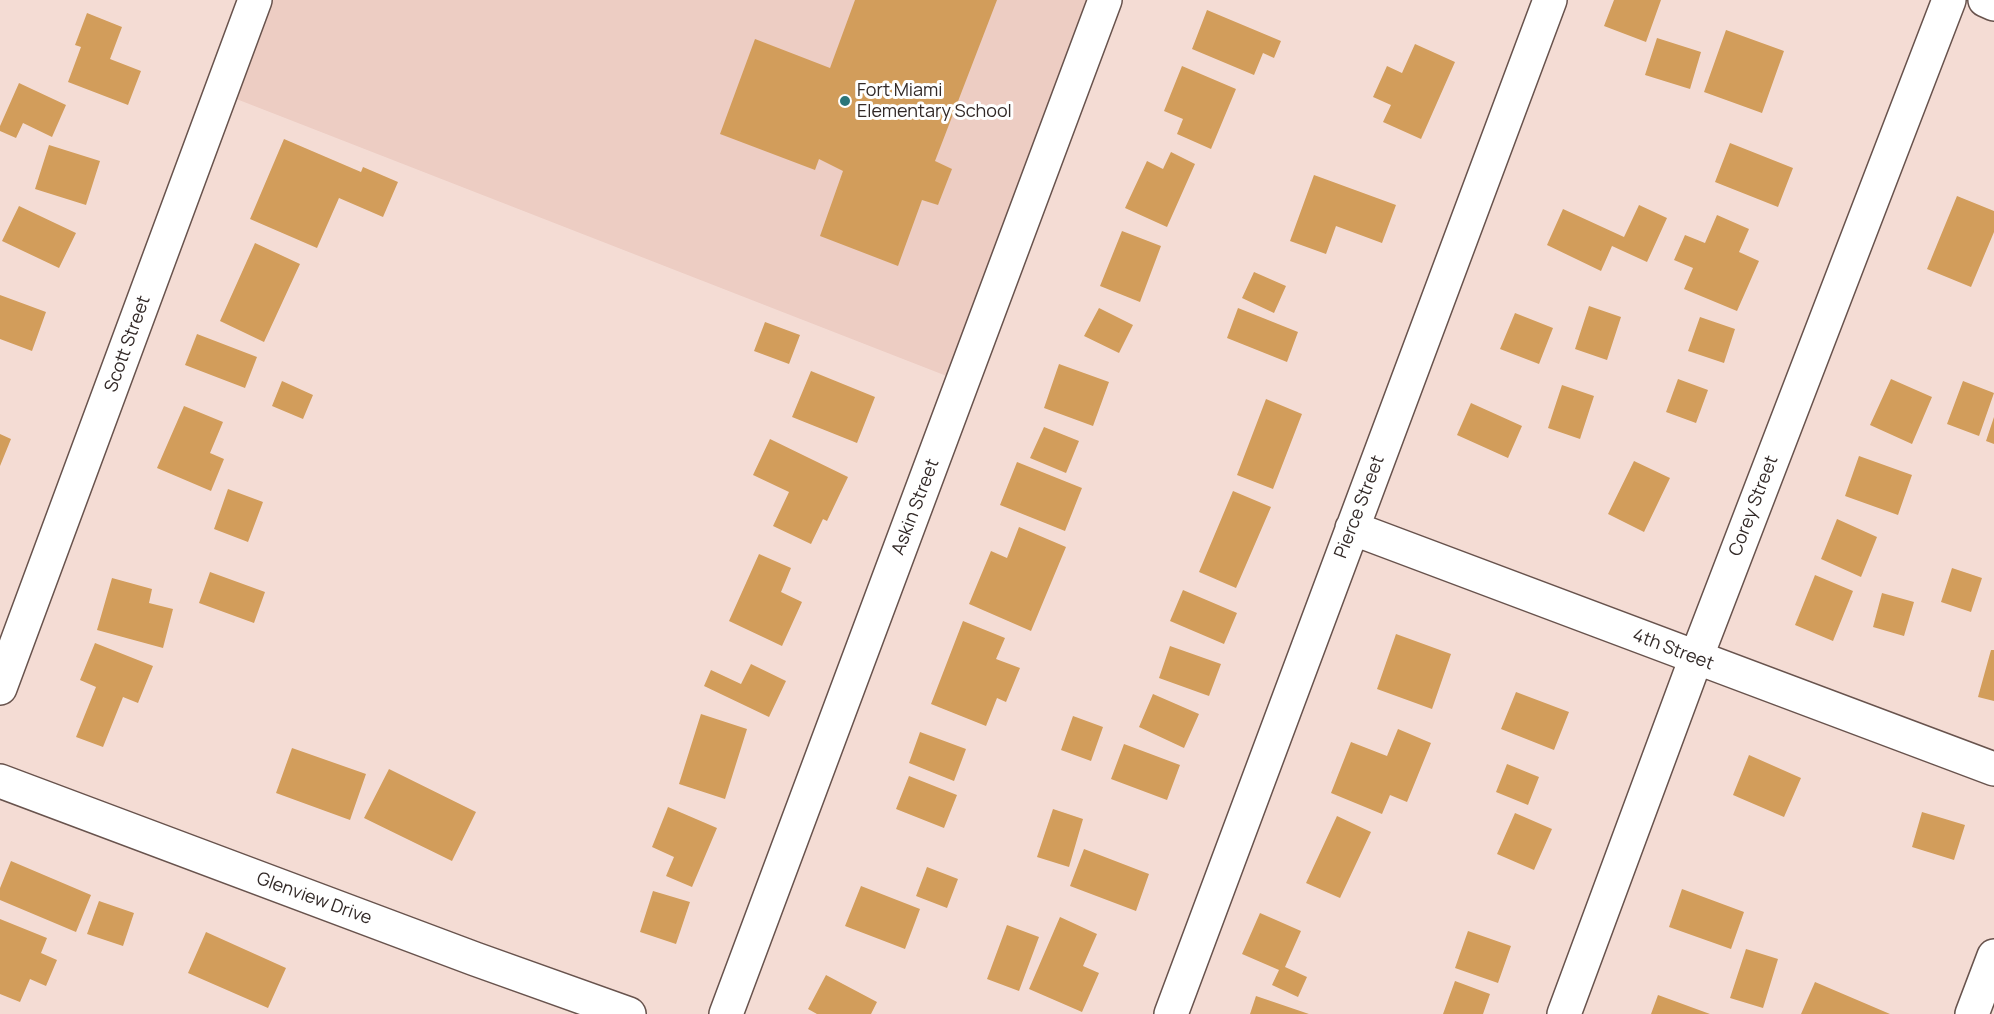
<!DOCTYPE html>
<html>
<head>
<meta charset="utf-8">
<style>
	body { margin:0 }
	canvas { display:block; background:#f4dcd4 }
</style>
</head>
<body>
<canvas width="1994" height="1014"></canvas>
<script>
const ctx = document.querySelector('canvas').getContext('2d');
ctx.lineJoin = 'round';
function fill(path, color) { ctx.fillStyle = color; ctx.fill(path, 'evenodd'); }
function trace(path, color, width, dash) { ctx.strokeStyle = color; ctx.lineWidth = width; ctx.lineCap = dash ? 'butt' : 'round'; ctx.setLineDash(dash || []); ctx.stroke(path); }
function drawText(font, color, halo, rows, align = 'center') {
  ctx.font = font + ' Manrope,sans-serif'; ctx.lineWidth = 6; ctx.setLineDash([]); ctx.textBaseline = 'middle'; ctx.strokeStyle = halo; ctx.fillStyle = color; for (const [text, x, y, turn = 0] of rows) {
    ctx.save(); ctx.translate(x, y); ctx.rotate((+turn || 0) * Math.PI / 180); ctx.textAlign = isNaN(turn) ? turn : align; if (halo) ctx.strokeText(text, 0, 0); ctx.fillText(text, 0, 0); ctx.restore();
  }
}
const built = new Path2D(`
	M255 0H1105L962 382 221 93Z`);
const building = new Path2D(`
	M855 0H997L935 161 952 169 938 205 922 200 898 266 820 236 843 171 819 159 815 170 720 134 755 39 830 68Z
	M1614 0H1661L1646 42 1604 26Z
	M1207 10 1281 41 1274 58 1263 53 1254 75 1192 49Z
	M87 13 122 27 110 59 141 71 128 105 68 82 81 47 75 45Z
	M1726 30 1784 51 1762 113 1704 92Z
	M1657 38 1701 52 1690 89 1645 75Z
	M1415 44 1455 62 1421 139 1383 122 1391 105 1373 97 1387 66 1402 73Z
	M1182 66 1236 89 1211 149 1177 134 1183 119 1164 111Z
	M19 83 66 105 52 137 23 123 16 138 0 131V126Z
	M284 139 361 172 363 167 398 182 383 217 339 198 317 248 250 219Z
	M1730 143 1793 168 1778 207 1715 182Z
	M49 145 100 161 86 205 35 189Z
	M1171 152 1195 164 1167 227 1125 208 1147 161 1163 169Z
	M1314 175 1396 205 1382 243 1336 226 1326 254 1290 241Z
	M1957 196 1994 211V232L1971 287 1927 269Z
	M1639 205 1667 218 1647 262 1612 246 1601 271 1547 245 1563 209 1624 237Z
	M19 206 76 233 59 268 2 241Z
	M1717 215 1749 229 1739 252 1759 261 1737 311 1684 289 1693 268 1674 260 1685 235 1705 243Z
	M1122 231 1161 246 1140 302 1100 286Z
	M255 243 300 264 264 342 220 321Z
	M1254 272 1286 286 1274 313 1242 298Z
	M0 295 46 312 32 351 0 339Z
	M1589 306 1621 317 1607 360 1575 349Z
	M1099 308 1133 325 1119 353 1084 336Z
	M1238 308 1298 332 1287 362 1227 338Z
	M1515 313 1553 328 1539 364 1500 349Z
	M1700 317 1735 329 1724 363 1688 351Z
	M765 322 800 335 789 364 754 351Z
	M197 334 257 357 245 388 185 365Z
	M1059 364 1109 382 1093 426 1044 408Z
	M811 371 875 397 857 443 792 417Z
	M1678 379 1708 390 1696 423 1666 412Z
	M1891 379 1932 397 1912 444 1870 425Z
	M282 381 313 395 303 419 272 406Z
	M1963 381 1994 393 1979 436 1947 424Z
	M1562 385 1594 396 1580 439 1548 428Z
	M1266 399 1302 414 1273 489 1237 475Z
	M1471 403 1522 426 1508 458 1457 435Z
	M184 406 223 422 210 453 224 459 211 491 157 468Z
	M1994 417V444L1986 441Z
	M1044 427 1079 441 1066 473 1030 458Z
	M0 434 11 439 0 466Z
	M770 439 848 477 827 521 823 519 811 544 773 526 789 492 753 475Z
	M1859 456 1912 475 1898 515 1845 496Z
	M1634 461 1670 478 1644 532 1608 514Z
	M1017 462 1082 488 1065 531 1000 505Z
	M228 489 263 502 248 542 214 529Z
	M1233 491 1271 507 1236 588 1199 572Z
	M1837 519 1877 537 1861 577 1821 559Z
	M1019 527 1066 547 1031 631 969 604 991 551 1007 558Z
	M759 554 791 568 781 592 802 602 782 646 729 621Z
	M1952 568 1982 578 1971 612 1941 602Z
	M210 572 265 592 254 623 199 603Z
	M1815 575 1853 591 1833 641 1795 625Z
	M112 578 152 589 149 603 173 609 163 648 97 630Z
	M1183 590 1237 613 1224 644 1170 621Z
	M1882 593 1914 602 1904 636 1873 627Z
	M963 621 1005 638 996 659 1020 668 1006 702 997 698 986 726 931 704Z
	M1396 634 1451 654 1432 709 1377 689Z
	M95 643 153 666 138 703 123 697 103 747 76 737 96 687 80 680Z
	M1170 646 1221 664 1209 696 1159 678Z
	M1991 650H1994V701L1978 697Z
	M751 664 786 681 769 717 704 686 711 670 741 684Z
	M1516 692 1569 712 1554 750 1501 729Z
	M1153 694 1199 714 1184 748 1139 727Z
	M701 714 747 729 725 799 679 784Z
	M1073 716 1103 727 1091 761 1061 750Z
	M1398 729 1431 743 1407 802 1390 795 1382 814 1331 793 1351 742 1387 756Z
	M920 732 966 749 954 781 909 763Z
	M1124 744 1180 765 1167 800 1111 779Z
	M292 748 366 774 350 820 276 793Z
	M1749 755 1801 778 1784 817 1733 795Z
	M1507 764 1539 777 1528 805 1496 792Z
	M389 769 476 812 452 861 364 818Z
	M909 776 957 795 944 828 896 809Z
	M668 807 717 828 692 887 666 876 674 857 652 847Z
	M1053 809 1083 819 1069 867 1037 857Z
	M1922 812 1965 825 1954 860 1912 847Z
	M1515 813 1552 829 1534 870 1497 854Z
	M1337 816 1371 832 1340 898 1306 883Z
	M1084 849 1149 874 1136 911 1070 886Z
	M11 861 91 895 76 932 0 900V888Z
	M927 867 958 879 947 908 916 896Z
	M861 886 920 909 905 949 845 926Z
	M1682 889 1744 912 1731 949 1669 927Z
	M653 891 690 902 676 944 640 932Z
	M99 901 134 913 123 946 87 934Z
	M1260 913 1301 931 1285 967 1307 977 1298 997 1272 985 1279 970 1242 954Z
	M1060 917 1097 934 1083 966 1099 973 1082 1012 1029 989Z
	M0 919 47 938 41 953 57 960 46 986 30 979 20 1002 0 994Z
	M1007 925 1039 937 1019 991 987 979Z
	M1468 931 1511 946 1498 983 1455 968Z
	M206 932 286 968 268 1008 188 973Z
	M1746 949 1778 959 1763 1008 1730 998Z
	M826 975 877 1002 871 1014H817L808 1009Z
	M1455 981 1490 994 1483 1014H1443Z
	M1815 982 1890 1014H1801Z
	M1658 995 1710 1014H1651Z
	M1256 996 1309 1014H1250Z`);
const minor = new Path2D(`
	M1985 0 1994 4
	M1352 528 1994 769
	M0 688 255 0
	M0 781 475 959 629 1014
	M726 1014 1105 0
	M1171 1014 1550 0
	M1564 1014 1696 658 1949 0
	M1972 1014 1994 956`);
const markers = [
	[845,101,6,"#2b7579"]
];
const poiNames = [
	["Fort Miami",857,91],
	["Elementary School",857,112]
];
const streetNames = [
	["Scott Street",128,344,-70],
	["Corey Street",1754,506,-69],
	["Askin Street",916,507,-69],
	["Pierce Street",1360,507,-69],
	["4th Street",1673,650,21],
	["Glenview Drive",314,899,20]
];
fill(built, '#edcdc3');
fill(building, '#d29d5b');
trace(minor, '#68534d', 36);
trace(minor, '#fff', 33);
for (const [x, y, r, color] of markers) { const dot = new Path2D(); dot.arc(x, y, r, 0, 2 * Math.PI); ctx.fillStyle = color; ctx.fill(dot); trace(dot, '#fff', 2); }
drawText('18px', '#322927', '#fff', poiNames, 'left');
drawText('18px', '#322927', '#fff', streetNames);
</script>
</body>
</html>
